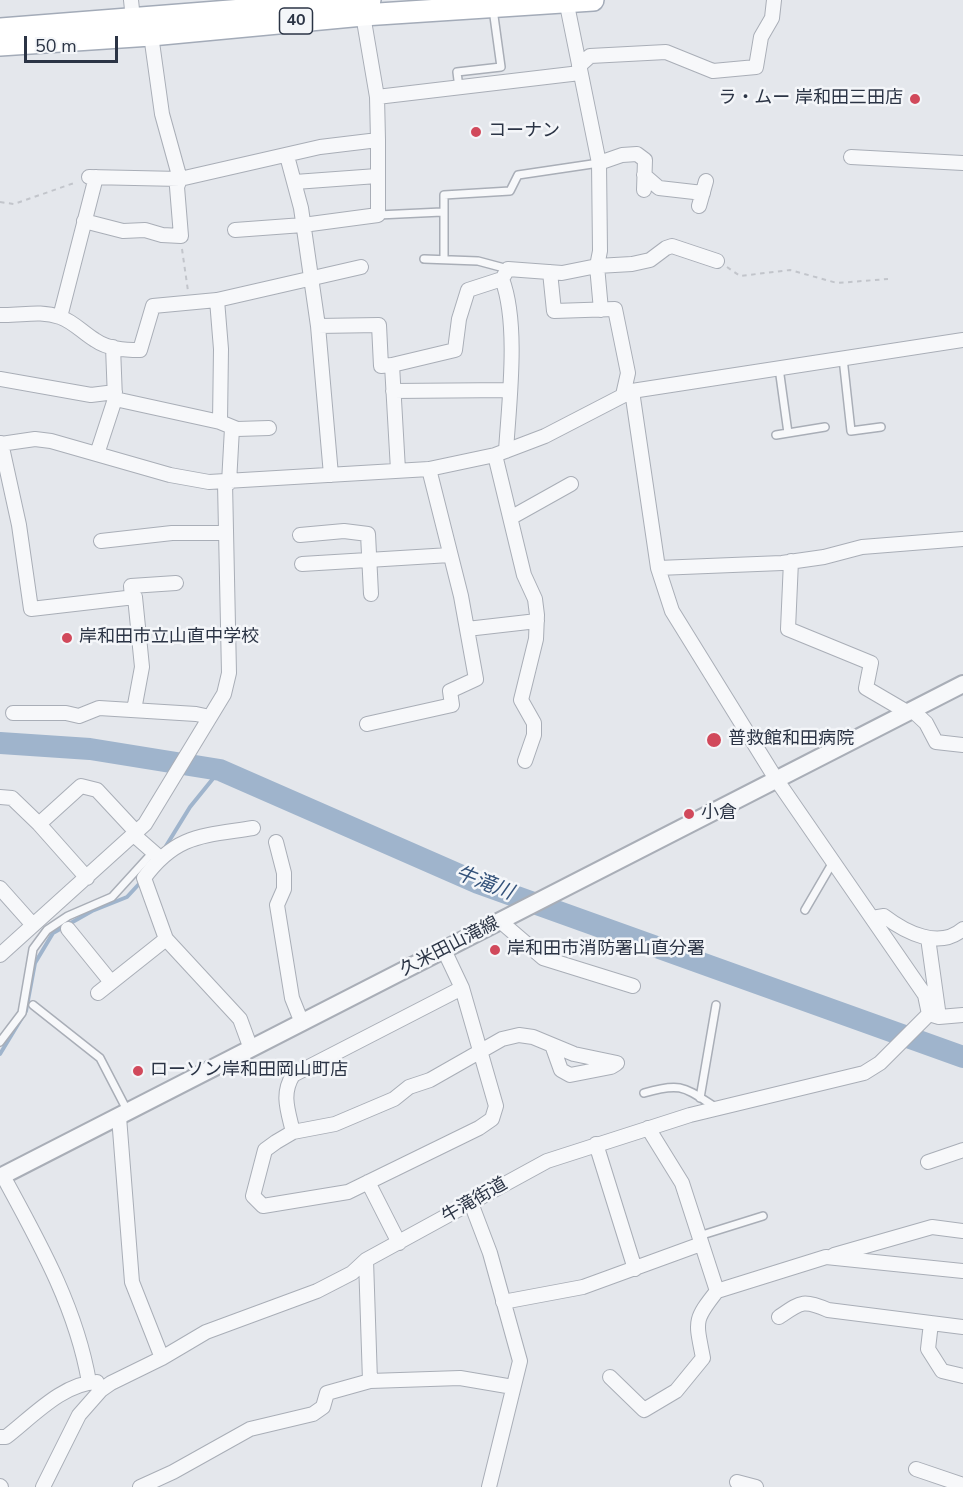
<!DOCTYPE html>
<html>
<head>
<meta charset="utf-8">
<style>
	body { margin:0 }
	#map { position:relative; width:963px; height:1487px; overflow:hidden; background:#e4e7ec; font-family:"Nunito Sans",sans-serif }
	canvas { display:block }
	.scale { position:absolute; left:24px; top:36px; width:94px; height:27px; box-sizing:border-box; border:3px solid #2b3445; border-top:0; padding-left:8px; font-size:18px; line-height:21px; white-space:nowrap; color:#2b3445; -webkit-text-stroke:4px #f4f6f9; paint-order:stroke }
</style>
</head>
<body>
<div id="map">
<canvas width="963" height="1487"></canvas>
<div class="scale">50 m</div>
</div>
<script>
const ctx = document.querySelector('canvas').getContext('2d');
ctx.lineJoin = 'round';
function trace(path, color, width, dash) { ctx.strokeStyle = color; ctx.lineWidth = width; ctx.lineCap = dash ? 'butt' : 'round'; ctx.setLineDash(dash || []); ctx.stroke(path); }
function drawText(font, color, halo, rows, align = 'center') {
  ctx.font = font + ' "Nunito Sans","Noto Sans JP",sans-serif'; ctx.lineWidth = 5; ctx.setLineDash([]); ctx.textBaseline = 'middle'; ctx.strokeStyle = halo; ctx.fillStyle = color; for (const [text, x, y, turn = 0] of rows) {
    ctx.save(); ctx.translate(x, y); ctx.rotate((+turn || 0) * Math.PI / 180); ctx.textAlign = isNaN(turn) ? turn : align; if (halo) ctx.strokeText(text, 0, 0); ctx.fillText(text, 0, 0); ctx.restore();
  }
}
const stream = new Path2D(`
	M166 846 190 807 220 770
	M0 1054 26 1011 35 963 53 933 92 911 127 897 139 884`);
const river = new Path2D(`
	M0 743 90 749 220 770 478 883 963 1057`);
const path = new Path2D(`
	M0 202 14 204 77 182
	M182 249 188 291
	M727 267 740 276 790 270 837 283 888 279`);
const service = new Path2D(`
	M459 88 457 72 501 67 493 9
	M378 215 442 212
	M424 259 478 261 508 269
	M444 259V195L510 191 518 175 599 163
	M843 358 851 431 881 427
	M779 368 788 433
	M776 435 825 427
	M805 910 833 862
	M33 1005 100 1058 128 1112
	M0 1042 22 1013 33 949 47 930 68 916 112 897 153 852
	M644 1093C681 1082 684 1087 715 1107
	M700 1098 716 1005
	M699 1236 763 1216`);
const minor = new Path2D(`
	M566 0 599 163 600 251 597 266 601 310
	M579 66 590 56 666 52 713 71 756 67 761 37 772 18 774 0
	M377 97 580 73
	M287 156 301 208 318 326 331 475
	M851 157 963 163
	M599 163 622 155 637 154 645 160 644 190
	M644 175 659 188 703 193
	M89 177 180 179 320 147 378 140 377 97 363 15
	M295 182 377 176
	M699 206 706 181
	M84 221 123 231 145 230 162 235 181 236 177 187 180 179 162 114 151 35 133 19 131 0
	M235 230 303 225 378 215V140
	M550 272 554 311 615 309 628 373 623 395
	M502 279C519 324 509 402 506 451
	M217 300 221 349 220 422 237 429 269 428
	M0 315C21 316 39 310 60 317 74 322 83 333 95 340 108 349 124 350 140 350L153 306 217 300 361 267
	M60 317 96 177
	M318 326 379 325 381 366 392 365
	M0 379 91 395 115 392
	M393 391 510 390
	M632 391 658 568 672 611 776 779 925 995 929 1014
	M115 399 220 422
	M1 443 19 525 31 609 135 597 142 667 134 710
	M0 444 35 439 51 441 170 475 209 482 429 469 495 455 545 436 632 391 963 340
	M97 454 115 399 113 347
	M495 455 524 575 535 599 537 615 536 639 521 700 534 723V735L525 761
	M398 470 392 365 455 350 459 319 468 290 502 279 508 269 562 273 597 266 632 264 650 260 666 248 672 246 717 261
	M229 483 232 428
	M512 517 571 484
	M300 535 344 531 368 534 371 594
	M101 541 172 533H226
	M791 561 788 629 871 663 866 688 907 712
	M302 564 450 555
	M658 568 782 563 824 557 862 547 963 539
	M132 597 131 586 176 583
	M467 629 537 621
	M912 710 926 723 936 742 963 745
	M13 713H66L79 716 99 708 196 714 210 717
	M367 724 452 705 450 691 476 679 461 596 429 469
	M0 797 12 798 39 824 87 878
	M39 824 81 786 97 790 137 833
	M135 836 159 857
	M276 842 284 873V889L277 905 292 998 302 1023
	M0 888 33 925
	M872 918 884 916C905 932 939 950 963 929
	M500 921 543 958 633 986
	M68 929 111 982
	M928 938 939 1017
	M444 950 462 988 496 1106 492 1119 479 1128 348 1192 263 1206 253 1196 265 1150 276 1142 293 1132 335 1124 394 1099 409 1087 430 1080 502 1039 519 1035 533 1037 574 1054 617 1063
	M0 955 145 824 224 694 229 673 225 483
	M98 993 166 939
	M552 1045 561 1070 570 1075 611 1067 616 1064
	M251 1049 240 1019 166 939 144 878C176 834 203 836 253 828
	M119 1117 132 1282 162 1358
	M648 1128 682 1183 717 1291 826 1257 963 1271
	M293 1132C288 1111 281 1094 293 1075L462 988
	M596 1144 635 1269
	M928 1162 963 1150
	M3 1176C39 1242 76 1307 89 1382
	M368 1182 399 1243
	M471 1203 490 1253 520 1361 489 1487
	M834 1255 932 1227 963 1231
	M503 1302 583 1287 701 1244
	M779 1317C801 1302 803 1299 828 1310L963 1327
	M931 1323 928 1349 942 1371 963 1376
	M610 1377 644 1410 676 1391 703 1358C696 1321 693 1321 717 1291
	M370 1381 460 1378 513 1387
	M0 1437H6C32 1417 63 1383 97 1382
	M916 1469 963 1485
	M737 1482 756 1487
	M0 1486 1 1487
	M43 1487 79 1415 101 1390 111 1383 162 1358 206 1332 317 1291 352 1273 366 1260 547 1161 690 1115 864 1073 880 1063 929 1014 939 1017 963 1015
	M140 1487 173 1472 250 1429 313 1414 323 1407 327 1393 370 1381 366 1260`);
const tertiary = new Path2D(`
	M0 1177 963 684`);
const primary = new Path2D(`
	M0 29 370 0
	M0 45 151 35 363 15 593 0`);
const markers = [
	[915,99,6,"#d1495b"],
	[476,132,6,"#d1495b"],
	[67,638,6,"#d1495b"],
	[714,740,8,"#d1495b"],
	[689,814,6,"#d1495b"],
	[495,950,6,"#d1495b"],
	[138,1071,6,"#d1495b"]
];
const shields = [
	[296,21,33]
];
const shieldNames = [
	["40",296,21]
];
const poiNames = [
	["ラ・ムー 岸和田三田店",903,99,"right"],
	["コーナン",488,132],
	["岸和田市立山直中学校",79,638],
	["普救館和田病院",728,740],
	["小倉",701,814],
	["岸和田市消防署山直分署",507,950],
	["ローソン岸和田岡山町店",150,1071]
];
const streetNames = [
	["久米田山滝線",450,947,-27],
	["牛滝街道",475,1201,-30]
];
const waterNames = [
	["牛滝川",484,884,21]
];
trace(stream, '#9fb4cc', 4);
trace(river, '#9fb4cc', 22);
trace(service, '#a9aeb7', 10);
trace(minor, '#a9aeb7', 16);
trace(tertiary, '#a9aeb7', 20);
trace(primary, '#a3abb8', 24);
trace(path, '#c2c5cb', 2, [4.5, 4.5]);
trace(service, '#f7f8fa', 7);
trace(minor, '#f7f8fa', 14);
trace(tertiary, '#f7f8fa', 16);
trace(primary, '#fff', 21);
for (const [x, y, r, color] of markers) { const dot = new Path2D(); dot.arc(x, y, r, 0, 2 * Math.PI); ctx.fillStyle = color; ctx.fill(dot); trace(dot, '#f4f6f9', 2); }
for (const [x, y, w] of shields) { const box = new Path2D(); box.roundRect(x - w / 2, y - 13, w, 26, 4.5); ctx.fillStyle = '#f4f6f9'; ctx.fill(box); trace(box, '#2b3445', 1.5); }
drawText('bold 16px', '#2b3445', null, shieldNames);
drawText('18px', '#2b3445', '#f4f6f9', poiNames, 'left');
drawText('18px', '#2b3445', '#f4f6f9', streetNames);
drawText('italic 20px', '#34527a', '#f4f6f9', waterNames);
</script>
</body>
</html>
